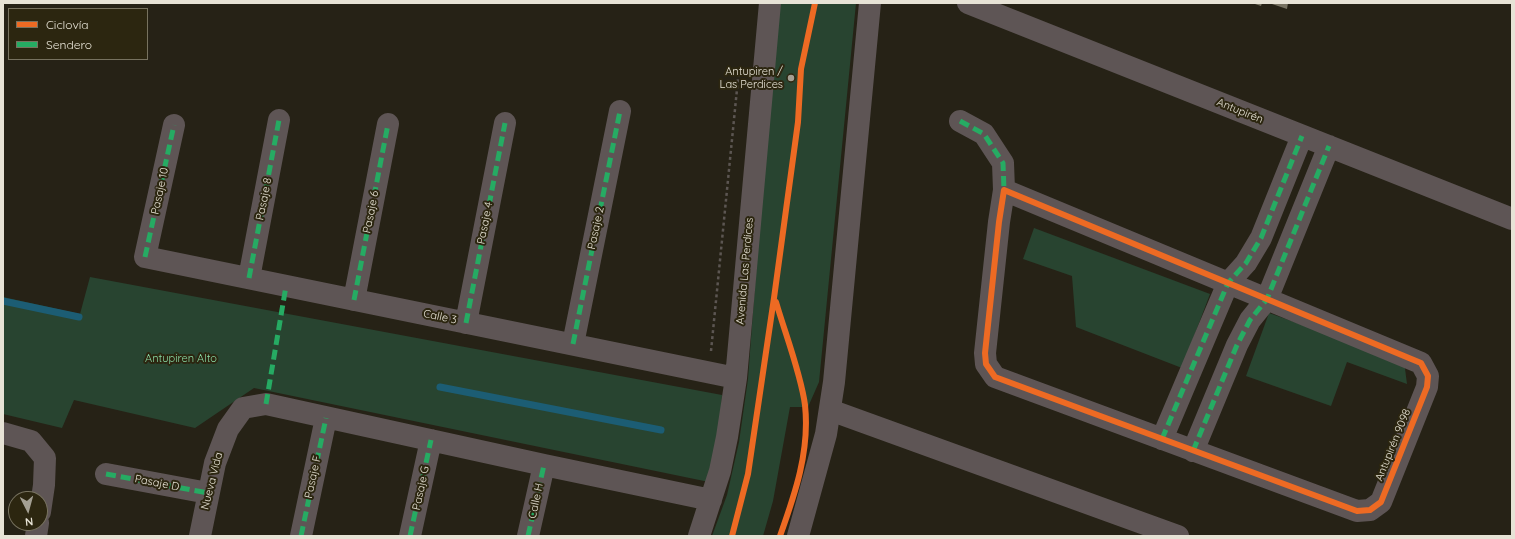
<!DOCTYPE html>
<html>
<head>
<meta charset="utf-8">
<style>
	body { margin:0 }
	#map { position:relative; width:1515px; height:539px; overflow:hidden; background:#262216; font-family:Quicksand,sans-serif }
	canvas { display:block }
	.frame { position:absolute; inset:0; border:4px solid #e7e3d6; pointer-events:none }
	.legend { position:absolute; left:8px; top:8px; width:140px; height:52px; box-sizing:border-box; background:#2c2610; border:1px solid #77725f; margin:0; padding:5px 7px; list-style:none; font-size:12px; color:#e7e3d6 }
	.legend li { display:flex; align-items:center; gap:8px; height:20px }
	.legend b { width:20px; border:1px solid #77725f }
	.north { position:absolute; left:8px; top:491px; width:40px; height:40px; box-sizing:border-box; background:#2c2610; border:1px solid #77725f; border-radius:50%; rotate:174deg; font-size:11px; font-weight:700; line-height:16px; text-align:center; color:#e7e3d6 }
	.north::after { content:''; display:block; margin:auto; width:14px; height:18px; background:#a39f93; clip-path:polygon(50% 0,100% 100%,50% 72%,0 100%) }
</style>
</head>
<body>
<div id="map">
<canvas width="1515" height="539"></canvas>
<div class="frame"></div>
<ul class="legend">
<li><b style="height:5px;background:#ed6a23"></b>Ciclovía</li>
<li><b style="height:5px;background:#26ab63"></b>Sendero</li>
</ul>
<div class="north">N</div>
</div>
<script>
const ctx = document.querySelector('canvas').getContext('2d');
ctx.lineJoin = 'round';
function fill(path, color) { ctx.fillStyle = color; ctx.fill(path, 'evenodd'); }
function trace(path, color, width, dash) { ctx.strokeStyle = color; ctx.lineWidth = width; ctx.lineCap = dash ? 'butt' : 'round'; ctx.setLineDash(dash || []); ctx.stroke(path); }
function drawText(font, color, halo, rows, align = 'center') {
  ctx.font = font + ' Quicksand,sans-serif'; ctx.lineWidth = 4; ctx.setLineDash([]); ctx.textBaseline = 'middle'; ctx.strokeStyle = halo; ctx.fillStyle = color; for (const [text, x, y, turn = 0] of rows) {
    ctx.save(); ctx.translate(x, y); ctx.rotate((+turn || 0) * Math.PI / 180); ctx.textAlign = isNaN(turn) ? turn : align; if (halo) ctx.strokeText(text, 0, 0); ctx.fillText(text, 0, 0); ctx.restore();
  }
}
const green = new Path2D(`
	M776 3H856L819 382 808 407H790L773 501 763 536H712L727 495 739 442 748 379Z
	M1034 228 1210 294 1182 368 1076 327 1072 276 1023 259Z
	M90 277 722 395 720 436 709 482 254 388 195 428 74 400 62 428 3 414V297L80 314Z
	M1269 313 1404 361 1407 384 1347 362 1331 406 1246 376Z`);
const stream = new Path2D(`
	M3 301 79 317
	M440 387 661 430`);
const building = new Path2D(`
	M1252 3H1262L1261 6Z
	M1269 3H1288L1287 9Z`);
const path = new Path2D(`
	M711 351 739 69`);
const minor = new Path2D(`
	M968 3 1512 219
	M960 121 984 134 1003 163 1004 190
	M174 125 145 257 736 378
	M1004 190 1421 363 1428 376 1427 387 1381 502 1370 510 1357 511 995 377 986 364 985 353 999 222Z
	M249 278 279 120
	M354 300 388 124
	M466 323 505 123
	M573 344 620 111
	M830 410 1178 536
	M3 433 31 441 45 458 44 485 40 512
	M1162 439 1228 283 1246 263 1261 238 1302 136
	M1193 451 1237 345 1250 320 1267 299 1329 146
	M106 474 208 493
	M36 536 38 523
	M200 536 215 463 228 429 243 408 266 404 544 465 711 500
	M301 536 326 418
	M410 536 431 440
	M528 536 544 465
	M699 536 720 471 727 437 736 378 770 3
	M798 536 826 434 834 382 870 3`);
const quiet = new Path2D(`
	M960 121 984 134 1003 163 1004 190
	M145 257 174 125
	M249 278 279 120
	M354 300 388 124
	M466 323 505 123
	M573 344 620 111
	M266 404 286 286
	M1162 439 1228 283 1246 263 1261 238 1302 136
	M1193 451 1237 345 1250 320 1267 299 1329 146
	M106 474 208 493
	M301 536 326 418
	M410 536 431 440
	M528 536 544 465`);
const cycleway = new Path2D(`
	M1004 190 1421 363 1428 376 1427 387 1381 502 1370 510 1357 511 995 377 986 364 985 353 999 222Z
	M776 302C785 333 801 374 805 405 810 451 795 494 780 536
	M732 536 748 474 774 298 798 122 801 69 815 3`);
const markers = [
	[791,78,4,"#a39f93"]
];
const poiNames = [
	["Antupiren /",783,72],
	["Las Perdices",783,85]
];
const streetNames = [
	["Antupirén",1240,111,22],
	["Pasaje 10",160,191,-78],
	["Pasaje 8",264,199,-79],
	["Pasaje 6",371,212,-79],
	["Pasaje 4",485,223,-79],
	["Pasaje 2",596,228,-78],
	["Avenida Las Perdices",745,271,-85],
	["Calle 3",440,317,12],
	["Antupirén 9098",1393,445,-68],
	["Pasaje F",313,477,-78],
	["Nueva Vida",212,481,-76],
	["Pasaje D",157,483,11],
	["Pasaje G",421,488,-78],
	["Calle H",536,501,-78]
];
const parkNames = [
	["Antupiren Alto",181,359]
];
fill(green, '#284430');
trace(stream, '#1c5d74', 7);
fill(building, '#777261');
trace(path, '#5c5652', 2.5, [3, 3]);
trace(minor, '#5e5555', 22);
trace(quiet, '#26ab63', 5, [10, 5]);
trace(cycleway, '#ed6a23', 6);
for (const [x, y, r, color] of markers) { const dot = new Path2D(); dot.arc(x, y, r, 0, 2 * Math.PI); ctx.fillStyle = color; ctx.fill(dot); trace(dot, '#2c2610', 1.5); }
drawText('11px', '#e7e3d6', '#2c2610', poiNames, 'right');
drawText('11px', '#e7e3d6', '#2c2610', streetNames);
drawText('11px', '#89dba6', '#2c2610', parkNames);
</script>
</body>
</html>
